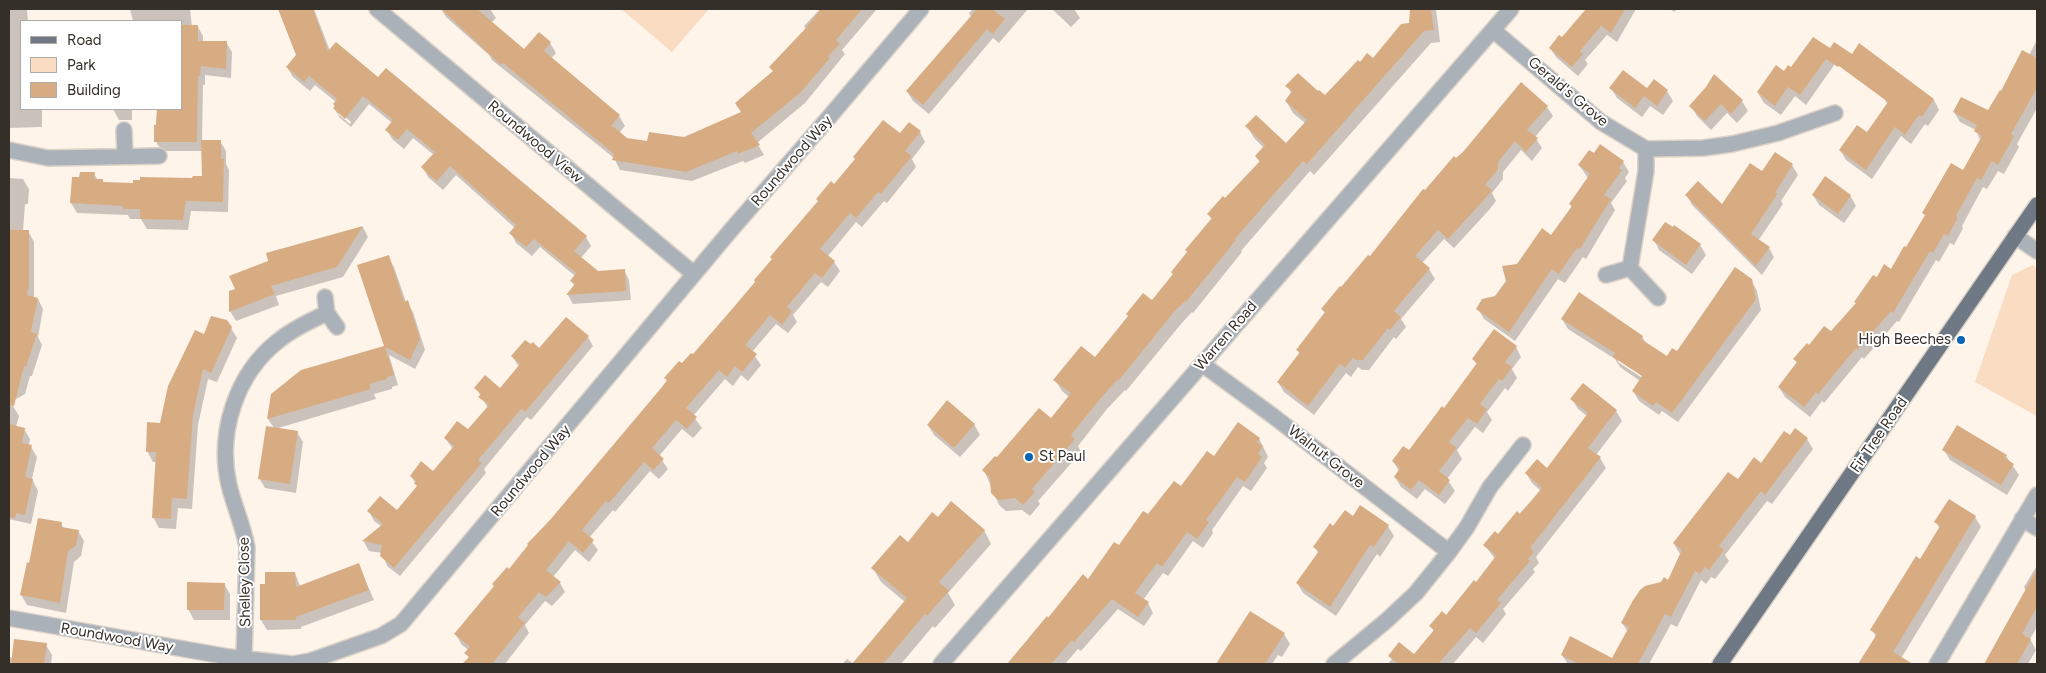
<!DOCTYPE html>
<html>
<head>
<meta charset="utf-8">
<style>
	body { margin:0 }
	#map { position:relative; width:2046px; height:673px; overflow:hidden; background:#fef4ea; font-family:Figtree,sans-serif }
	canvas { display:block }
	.frame { position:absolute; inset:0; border:10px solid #352f29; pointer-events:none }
	.legend { position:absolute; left:20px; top:20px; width:162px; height:90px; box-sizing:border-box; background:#fff; border:1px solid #aeaca9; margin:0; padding:6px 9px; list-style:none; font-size:15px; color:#352f29 }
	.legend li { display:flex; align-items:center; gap:10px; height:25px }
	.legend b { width:25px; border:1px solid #aeaca9 }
</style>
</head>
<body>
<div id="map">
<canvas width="2046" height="673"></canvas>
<div class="frame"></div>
<ul class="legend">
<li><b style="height:6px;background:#6e7985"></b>Road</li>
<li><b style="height:14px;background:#f9dcc1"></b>Park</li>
<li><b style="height:14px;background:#d7ac83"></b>Building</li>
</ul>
</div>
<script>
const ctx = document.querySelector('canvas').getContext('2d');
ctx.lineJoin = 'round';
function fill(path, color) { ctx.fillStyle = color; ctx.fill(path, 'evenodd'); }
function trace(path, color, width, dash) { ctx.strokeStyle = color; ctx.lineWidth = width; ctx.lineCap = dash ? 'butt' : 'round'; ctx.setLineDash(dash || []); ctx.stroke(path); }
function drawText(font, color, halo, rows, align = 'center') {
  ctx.font = font + ' Figtree,sans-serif'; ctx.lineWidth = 4; ctx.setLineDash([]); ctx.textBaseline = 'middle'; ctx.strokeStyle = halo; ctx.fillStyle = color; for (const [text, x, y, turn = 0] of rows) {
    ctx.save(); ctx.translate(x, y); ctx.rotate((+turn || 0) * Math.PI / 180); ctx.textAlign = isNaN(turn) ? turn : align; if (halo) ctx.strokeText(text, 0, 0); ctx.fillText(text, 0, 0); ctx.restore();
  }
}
const green = new Path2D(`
	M621 9H709L672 52Z
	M2033 265 2037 269V416L1975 382 2012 275Z`);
const shadow = new Path2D(`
	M9 9H27L28 21H21V109H42V127L9 128Z
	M130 9H190L192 27H198L203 36V43L226 42 232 52 231 78 205 75V85H203L202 141H220L226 151V164L229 170 228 212 191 211 188 230 147 229 141 219H130L128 215 77 213 71 203 81 179 94 174 98 180H102L104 183 135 184 203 177V151H162L156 142 157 109H181V21H133Z
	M272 9H314L330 51 378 79 586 237 591 246 581 258 598 272 624 270 629 280 631 300 573 304 568 295 575 286 571 281 575 276 540 247 532 256 516 243 511 233 515 228 456 175 443 190 428 177 423 168 434 155 413 138 404 149 392 139 387 130 392 123 369 104 351 127 340 118 334 108 336 102 315 85 310 91 293 77 287 67 297 55 280 10ZM340 112 351 122 350 124 338 114Z
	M441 9H490L496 18 491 23 524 51 550 43 556 53 551 59 619 116 625 126 619 133 627 139 648 143 684 139 742 113 774 72 771 67 806 30 804 26 820 9H877L842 50 845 54 805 103 757 143 764 155 745 163 743 161 692 181 620 170 614 158 492 60 489 55 446 17Z
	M973 9H1028L999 43 993 38 929 114 913 101 907 91 971 17 969 13Z
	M1052 9H1074L1080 18 1071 27Z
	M1410 9H1436L1440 42 1431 43 1314 175 1310 171 1241 251 1242 252 1193 313 1192 312 1181 324 1126 391 1125 390 1107 409 1078 446 1081 452 1038 501 1040 504 1030 516 1022 510 1006 511 999 505 984 470 1051 420 1069 397 1062 391 1055 380 1095 359 1152 302 1174 275 1172 273 1212 220 1208 214 1225 200 1260 163 1256 156 1264 148 1254 138 1247 126 1286 145 1306 124 1293 113 1286 101 1292 94 1287 86 1318 93 1325 97 1360 64 1373 60 1410 24Z
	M1590 9H1636L1617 42 1607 35 1585 60 1588 64 1578 76 1556 57 1550 48 1584 19Z
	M1669 9H1676L1675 12Z
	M1814 38 1837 61 1806 105 1795 96 1781 115 1764 103 1758 93 1791 69Z
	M2037 40V108L2017 144 2019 147 2004 174 1998 171 1987 189 1983 187 1962 226 1963 228 1954 245 1950 243 1939 262 1936 260 1899 322 1897 321 1864 359 1862 357 1824 403 1822 401 1810 417 1785 397 1779 387 1797 363 1795 359 1809 347 1831 333 1857 304 1855 302 1877 279 1892 270 1907 249 1926 216 1924 213 1963 171 1980 140 1976 130 1960 122 1954 112H1989L2029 55Z
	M1715 76 1742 101 1748 111 1737 123 1727 113 1711 130 1697 116 1691 106 1707 88Z
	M1611 88 1667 91 1673 101 1663 115 1650 106 1642 117 1617 98Z
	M1884 98 1934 100 1939 110 1928 126 1925 124 1911 144 1901 136 1872 179 1846 160 1840 150 1867 134 1888 105Z
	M1547 107 1553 116 1535 137 1542 148 1532 161 1521 150 1503 172V179L1492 193 1496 201 1489 210 1454 248 1444 239 1422 263 1429 269 1435 279 1401 319 1406 327 1396 339 1394 337 1369 370H1362L1358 367 1351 377 1346 373 1314 415 1284 392 1278 382 1300 354 1297 350 1325 313 1322 309 1370 257 1425 192 1456 160Z
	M113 109H132V120H119Z
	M920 132 925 142 912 159 916 167 887 203 884 201 862 227 856 222 828 256 834 262 840 271 828 287 821 282 793 315 797 322 788 333 776 324 752 352 761 365 748 381 741 375 733 386 725 379 693 416 702 428 693 438 682 429 659 456 668 469 659 479 650 471 615 512 613 510 589 538 598 550 589 562 575 550 553 577 560 583 565 592 552 606 545 601 525 625 529 633 505 664H464L469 658 466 653 468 650 461 644 456 634 668 381 666 378 693 356 734 309 834 186 900 135Z
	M1775 154 1792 165 1798 175 1781 201 1783 204 1758 241 1769 248 1774 257 1762 275 1692 205 1687 195 1723 206 1763 173Z
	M1623 162 1629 172 1625 178 1627 181 1611 203 1615 210 1586 259 1583 257 1565 283 1558 279 1515 341 1484 319 1478 309 1496 297 1518 265 1552 237 1572 208 1570 204 1588 178 1579 165Z
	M9 178 23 179 29 189 28 204H25L23 231H28L34 242V298L38 299 43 309 38 337 42 345 32 376H30L25 394 9 403Z
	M1813 195H1850L1856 206 1844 223 1819 205Z
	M363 227 368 237 343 277 276 296 279 305 236 321 230 311 236 290 269 262 267 254Z
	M1654 240 1700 245 1706 255 1692 274 1659 250Z
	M388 257 394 267 406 302H407L413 312 425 350 415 369 389 355 398 385 392 387V389L374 394 376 399 275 429 297 432 303 442 296 493 265 488 259 478 274 428 268 419 272 394 301 371 386 347Z
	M1751 280 1757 291 1761 310 1678 422 1662 411 1659 415 1639 401 1633 391 1640 381 1620 367 1615 359 1568 329 1562 319 1642 336 1646 344 1667 358 1678 353ZM1618 359 1648 379 1647 381 1618 362Z
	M231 328 237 338 217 382 208 379 198 425 192 509 178 508 176 529 159 528 153 517 157 462H153L147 451 205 336Z
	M588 337 593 346 531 420 527 417 484 469 486 473 400 576 387 566 382 553 369 551 364 542 382 527 374 521 369 511 397 512 418 487 411 476 434 473 453 449 445 438 469 431 488 408 476 388 500 390 519 367 512 356Z
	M1516 347 1521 357 1512 369 1517 378 1508 391 1505 388 1487 412 1492 420 1483 433 1475 427 1457 450 1462 459 1447 479 1455 491 1445 504 1425 489 1417 499 1401 487 1395 477 1399 471 1393 461 1409 452 1444 410 1477 365 1473 359Z
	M1572 399 1616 411 1622 421 1596 455 1600 458 1606 468 1536 557 1539 563 1533 569 1535 572 1503 609 1506 614 1483 643 1476 637 1453 664H1388L1392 659 1390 656H1415L1434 632 1431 626 1446 616 1477 584 1495 559 1485 545 1498 536 1541 491 1532 483 1526 473 1547 470 1587 416 1578 409Z
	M9 404 13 406 19 416 16 427 24 429 30 439 29 446 31 447 37 457 32 479 38 491 31 524 9 519Z
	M974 424 980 435 960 457 934 435 928 425Z
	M1790 437 1807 439 1813 449 1772 504 1767 501 1725 555 1729 561 1715 579 1711 577 1706 584 1701 580 1677 627 1671 624 1649 664H1568L1562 655 1613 660 1628 632 1622 623 1668 581 1680 554 1674 544 1738 481 1761 465Z
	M1259 438 1268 457 1264 463 1267 468 1251 491 1243 486 1212 530 1213 533 1203 548 1193 541 1168 576 1163 573 1143 600 1148 603 1153 613 1144 626 1118 609 1081 651 1078 649 1065 664H1010L1083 576 1088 581 1149 516 1214 458Z
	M1944 450 2006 456 2019 475 2007 495 1950 460Z
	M1361 507 1388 526 1394 536 1380 557 1377 554 1336 616 1303 593 1297 583 1318 553 1315 547 1334 528 1353 517Z
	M1975 517 1981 527 1900 660 1902 664H1860L1876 637 1872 630 1921 561 1940 529 1936 522Z
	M938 518 984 530 991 544 948 593 955 605 935 628 933 626 901 664H842L847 659 854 664 905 602 881 582 873 568 908 544Z
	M61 523 64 529 78 531 84 541 81 556 74 562 66 613 27 605 21 595 30 564Z
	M358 564 374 600 301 627V629L267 630 261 620 266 585 295 573 300 586Z
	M2036 567 2037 568V627L2030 639 2036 650 2028 664H1985L2026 591 2024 587Z
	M224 584 230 594V620H194L188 609Z
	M1251 613 1284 634 1290 644 1282 657 1278 655 1272 664H1218Z
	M46 645 52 655 51 664H9V657L13 658Z`);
const building = new Path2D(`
	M278 9H313L328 51 336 42 378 77 386 68 587 236 574 251 598 271 625 269 626 291 566 295 575 284 570 281 576 273 534 239 526 247 517 240 509 233 516 225 450 166 437 181 429 175 421 167 435 152 407 129 398 140 385 130 393 120 363 96 345 119 333 108 335 106 333 104 337 99 309 76 304 82 286 67 296 55Z
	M441 9H477L524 49 539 32 551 42 544 51 620 115 611 126 614 127 627 138 647 141 649 132 684 137 741 112 735 103 773 71 769 67 805 29 821 9H862L836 40 840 44 828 56 830 58 800 93 751 133 760 145 738 154 737 151 686 172 612 160 614 154 503 63 501 65Z
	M977 9H992L1005 19 993 34 987 29 923 105 906 91Z
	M1410 9H1431L1434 30 1424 31 1307 164 1303 161 1267 202 1235 239 1236 240 1186 302 1185 301 1174 312 1119 380 1118 379 1101 398 1071 435 1075 439 1032 489 1035 492 1023 505 1015 498 998 500 991 493 990 478 982 470 995 456 997 457 1039 408 1051 418 1071 393 1053 380 1081 346 1095 357 1128 316 1126 314 1143 293 1152 300 1173 274 1171 272 1187 252 1185 250 1212 218 1207 214 1223 196 1225 198 1260 161 1255 156 1265 145 1245 126 1256 115 1286 143 1307 120 1285 101 1292 91 1285 86 1298 73 1318 91 1319 90 1325 95 1358 60 1360 62 1367 53 1373 58 1401 24 1409 23Z
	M1586 9H1625L1611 33 1601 26 1580 51 1583 54 1572 67 1549 48 1559 35 1562 37Z
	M181 25H198V41H227L226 69 201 66 200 76H198L197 142H154V125H156L157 109H181Z
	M1813 37 1830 48 1834 42 1852 54 1859 43 1934 99 1922 117 1919 115 1905 135 1895 127 1866 170 1839 150 1857 125 1867 132 1888 102 1839 66 1838 67 1826 59 1800 95 1788 87 1775 106 1757 92 1776 65 1784 71 1788 65 1791 67Z
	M2022 50 2037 58V88L2011 134 2014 136 1998 165 1992 161 1981 180 1977 178 1956 216 1958 217 1948 236 1944 234 1933 253 1930 251 1893 313 1891 311 1857 350 1856 348 1818 394 1816 392 1804 407 1778 387 1797 362 1793 359 1807 343 1809 345 1824 326 1831 331 1856 303 1854 302 1873 275 1877 277 1884 264 1891 269 1904 246 1906 247 1925 215 1922 213 1951 163 1963 170 1982 136 1974 131 1977 125 1953 112 1961 97 1988 110 2000 90 2001 91Z
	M1623 70 1647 88 1654 79 1668 90 1657 106 1644 96 1635 108 1609 88Z
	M1714 74 1743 100 1731 114 1721 104 1705 121 1689 106 1706 87Z
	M1521 82 1548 106 1527 130 1538 138 1526 152 1515 141 1498 162V169L1485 185 1492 190 1484 200 1448 239 1438 230 1415 256 1430 268 1394 311 1401 317 1390 330 1388 328 1363 360H1356L1353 358 1345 368 1340 364 1308 406 1277 382 1300 352 1296 350 1325 312 1321 309 1340 286 1341 287 1368 255 1370 256 1423 189 1425 190 1454 156 1456 158 1463 152Z
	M883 120 900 133 909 122 921 131 905 151 912 156 881 194 878 192 856 218 850 213 820 249 835 261 822 278 815 273 787 307 792 311 782 325 770 315 745 345 757 354 742 372 735 366 727 377 719 370 686 408 697 417 687 429 676 420 652 448 664 459 653 470 644 462 609 503 606 501 582 530 594 540 583 553 569 541 546 570 561 582 546 597 539 592 518 617 525 623 492 664H462L469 657 464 653 470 647 454 634 494 586 492 584 507 567 509 569 528 545 527 544 550 520 662 387 667 380 664 378 679 361 682 363 691 353 693 354 733 308 755 282 754 280 772 259 770 257 818 201 816 199 831 181 834 184 855 159 853 157Z
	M201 140H221V159H224L223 202 186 201 183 220 140 219V209H123V206L70 203 72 177H79L80 172H95L94 179H103V182L133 183V180H140V177L192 178 193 176H202Z
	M1600 144 1624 161 1619 168 1622 170 1604 195 1611 199 1580 249 1577 248 1559 274 1552 269 1509 332 1476 309 1482 299 1495 296 1506 281 1502 266 1517 264 1542 228 1551 235 1572 206 1569 204 1590 174 1578 165 1589 150 1594 153Z
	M1775 152 1793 164 1775 193H1778L1751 234 1770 247 1756 266 1685 195 1698 181 1722 204 1750 163 1762 171Z
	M1825 176 1851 195 1838 214 1812 195Z
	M1665 222 1673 227 1674 225 1701 244 1686 265 1652 240Z
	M363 226 337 267 271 286 275 294 229 312V291L235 289 229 276 268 261 266 253Z
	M9 230H29V285L27 295 38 298 31 332 37 334 26 367 24 366 14 406 9 405Z
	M389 255 404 302 408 300 420 339 410 360 385 347 394 375 387 377V379L369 384 371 389 267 419 271 394 301 370 384 346 357 265Z
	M1735 267 1752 279 1756 299 1672 413 1656 402 1653 406 1632 391 1642 376 1613 357 1615 353 1561 319 1579 292 1643 336 1641 339 1667 356 1672 348 1677 351Z
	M211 316 227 320 232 327 211 373 203 369 193 415 187 499 172 498 171 519 152 518 156 452H146L147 422 160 423 168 386 195 330 204 334Z
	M566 317 589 336 525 412 521 409 478 460 482 463 394 568 380 556 382 545 362 541 383 524 367 511 380 496 397 510 417 486 414 483 416 481 410 476 421 461 433 471 454 446 444 438 457 421 468 429 489 405 478 397 481 394 474 388 485 375 500 388 520 364 511 356 525 340 531 344 533 342 539 348Z
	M1494 329 1517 346 1505 362 1512 367 1502 381 1499 379 1480 404 1487 409 1477 424 1468 418 1449 442 1457 448 1439 471 1450 480 1439 495 1419 480 1411 490 1394 477 1400 468 1392 461 1403 446 1409 450 1442 406 1444 408 1477 363 1472 359Z
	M1583 383 1617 410 1588 448 1601 457 1530 548 1534 552 1528 559 1530 561 1497 600 1501 603 1476 633 1470 628 1438 664H1399L1388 656 1399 642 1414 654 1434 630 1429 626 1442 611 1446 615 1474 580 1476 582 1496 556 1483 545 1495 531 1498 534 1517 511 1520 514 1542 488 1525 473 1537 459 1547 468 1588 413 1570 399Z
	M947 400 975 424 954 448 927 425Z
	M1238 422 1260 438 1257 442 1263 446 1258 454 1262 457 1245 482 1237 477 1206 520 1209 522 1197 539 1187 532 1162 567 1157 563 1135 593 1149 602 1138 617 1112 599 1074 642 1072 640 1051 664H1007L1047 616 1048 618 1083 574 1088 579 1114 542 1119 545 1143 511 1148 514 1174 481 1181 486 1207 451 1214 456Z
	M9 424 25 428 22 443 32 445 25 477 33 479 25 515 16 513 15 518 9 517Z
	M1957 425 2007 455 2005 458 2014 464 2001 485 1942 450Z
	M266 426 298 431 290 484 258 479Z
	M1795 428 1808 438 1765 495 1761 491 1719 546 1724 550 1709 570 1705 567 1700 574 1695 571 1671 617 1665 614 1638 664H1579L1561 655 1570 636 1612 658 1629 627 1621 623 1632 602 1640 590 1645 586 1661 582 1664 577 1668 580 1682 550 1673 543 1728 472 1738 479 1754 457 1761 463 1784 431 1790 435Z
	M1949 499 1976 516 1893 652 1913 664H1858L1877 634 1870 630 1916 556 1920 559 1940 526 1934 522Z
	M951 501 985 530 939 582 949 591 927 616 925 614 883 664H852L907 598 871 568 900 535 908 542 932 512 938 517Z
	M1360 505 1389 525 1374 547 1370 545 1330 607 1296 583 1319 551 1313 547 1330 523 1333 526 1345 510 1353 516Z
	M38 518 62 522 61 527 79 530 76 546 68 551 60 603 20 595 27 562 29 563Z
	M359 563 369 590 296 617V620H260V584H265V572H295L296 587Z
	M2037 569V607L2022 634 2031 639 2017 664H1984Z
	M187 582 225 583 224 610H187Z
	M1250 611 1285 633 1265 664H1216Z
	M14 639 47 643 44 664H11Z`);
const minor = new Path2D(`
	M377 9 694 274
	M1493 30 1601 122 1646 149 1703 148 1732 144 1778 133 1835 113
	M124 130 125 156
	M9 150 48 158 159 156
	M2015 236 2037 251
	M1630 268 1646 171V149
	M1606 275 1630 268 1658 298
	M325 297 327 313 337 327
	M1202 364 1273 416 1449 552
	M2022 519 2037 528
	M9 618 229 657 293 664 310 661 381 636 401 624 731 230 825 122 921 9
	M244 659 247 547C243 525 234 506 229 485 217 433 236 374 278 341 293 329 310 321 327 313
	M941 664 1511 9
	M1334 664 1386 621 1416 593 1449 552 1467 527 1490 487 1523 445
	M1937 664 2037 495`);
const major = new Path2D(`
	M1720 664 2037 205`);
const markers = [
	[1961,340,5,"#0564b1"],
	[1029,457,5,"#0564b1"]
];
const streetNames = [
	["Gerald's Grove",1568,92,40],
	["Roundwood View",535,142,40],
	["Roundwood Way",792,161,-49],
	["Warren Road",1226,336,-49],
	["Fir Tree Road",1879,435,-55],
	["Walnut Grove",1326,457,38],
	["Roundwood Way",531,471,-50],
	["Shelley Close",245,582,-91],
	["Roundwood Way",117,638,10]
];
const poiNames = [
	["High Beeches",1951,340],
	["St Paul",1039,457,"left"]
];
fill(green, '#f9dcc1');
fill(shadow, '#0003');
fill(building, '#d7ac83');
trace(minor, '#dad1c7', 18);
trace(major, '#dad1c7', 18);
trace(minor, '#abb1b9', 15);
trace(major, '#6e7985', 15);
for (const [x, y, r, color] of markers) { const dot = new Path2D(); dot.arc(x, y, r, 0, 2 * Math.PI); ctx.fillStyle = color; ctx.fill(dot); trace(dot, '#fff', 2); }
drawText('15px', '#352f29', '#fff', streetNames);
drawText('15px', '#352f29', '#fff', poiNames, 'right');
</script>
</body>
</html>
